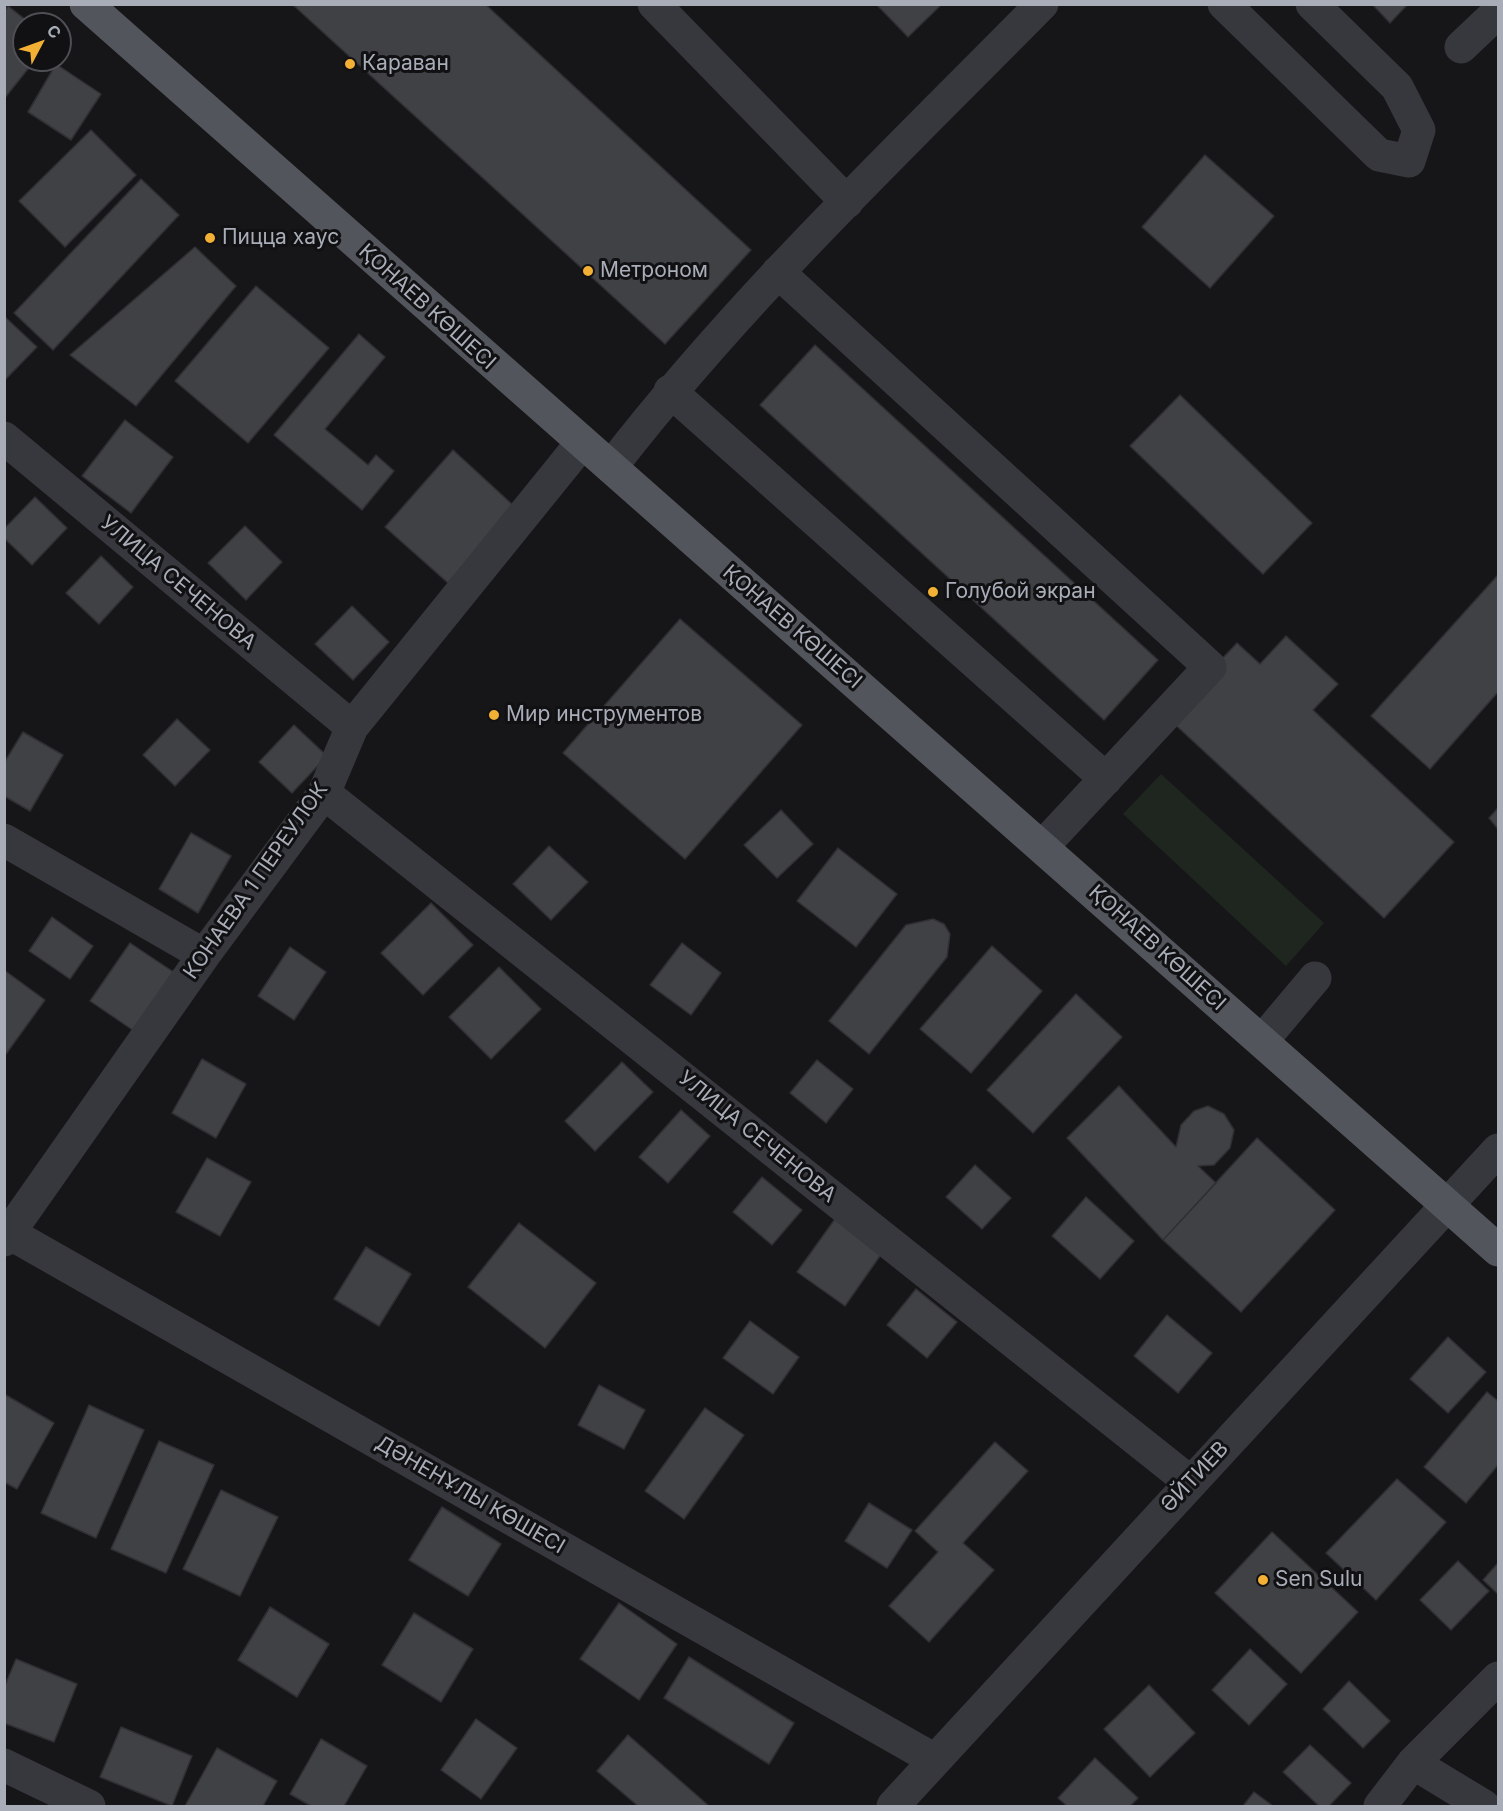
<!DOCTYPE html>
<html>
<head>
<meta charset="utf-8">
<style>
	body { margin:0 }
	#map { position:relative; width:1503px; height:1811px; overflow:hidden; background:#161618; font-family:Inter,sans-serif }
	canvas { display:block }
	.frame { position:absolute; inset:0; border:6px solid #a8adb8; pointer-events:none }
	.north { position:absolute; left:12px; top:12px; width:60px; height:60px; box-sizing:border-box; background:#111113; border:2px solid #4d4f55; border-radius:50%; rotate:49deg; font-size:16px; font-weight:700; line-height:24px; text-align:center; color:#a8adb8 }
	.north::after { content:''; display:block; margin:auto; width:21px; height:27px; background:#f2b134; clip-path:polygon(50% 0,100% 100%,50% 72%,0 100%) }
</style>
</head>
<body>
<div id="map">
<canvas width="1503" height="1811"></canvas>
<div class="frame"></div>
<div class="north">С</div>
</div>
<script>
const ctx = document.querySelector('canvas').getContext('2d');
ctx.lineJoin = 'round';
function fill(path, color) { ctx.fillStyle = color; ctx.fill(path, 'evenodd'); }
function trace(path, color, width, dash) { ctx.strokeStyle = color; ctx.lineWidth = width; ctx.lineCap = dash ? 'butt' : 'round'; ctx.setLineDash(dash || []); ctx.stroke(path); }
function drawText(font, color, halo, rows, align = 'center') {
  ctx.font = font + ' Inter,sans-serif'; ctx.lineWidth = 6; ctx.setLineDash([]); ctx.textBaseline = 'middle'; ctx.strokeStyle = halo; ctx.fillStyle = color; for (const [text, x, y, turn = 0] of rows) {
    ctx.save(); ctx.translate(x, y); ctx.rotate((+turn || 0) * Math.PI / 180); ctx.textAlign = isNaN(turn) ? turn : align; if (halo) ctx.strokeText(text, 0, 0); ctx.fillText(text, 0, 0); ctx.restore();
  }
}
const green = new Path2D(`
	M1161 774 1324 923 1286 966 1123 814Z`);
const building = new Path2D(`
	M292 4H485L751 250 665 344Z
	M876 4H942L908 37Z
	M1372 4H1408L1390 23Z
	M8 6 31 24H24V60H35L4 99V11Z
	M56 64 101 94 71 140 28 112Z
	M91 130 136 175 65 247 19 201Z
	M1205 155 1274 216 1210 288 1142 227Z
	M141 179 179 215 53 350 14 313Z
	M195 247 236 286 136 406 70 355Z
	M256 286 329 348 248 443 175 381Z
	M4 316 37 347 4 381Z
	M359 334 385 357 325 429 368 465 376 455 394 471 362 510 274 435Z
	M815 345 1158 660 1104 720 760 405Z
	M1180 395 1312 523 1263 574 1130 446Z
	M125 420 173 457 131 513 82 476Z
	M453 450 515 507 448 583 385 527Z
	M35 497 67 528 32 565 4 538V529Z
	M245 526 282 562 246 600 208 563Z
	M101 556 133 587 99 624 66 593Z
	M1498 575V692L1430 769 1371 716Z
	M352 606 389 642 353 680 315 644Z
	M680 619 802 725 685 859 563 753Z
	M1286 636 1338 684 1313 710 1454 842 1384 918 1167 717 1237 643 1260 664Z
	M177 719 210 750 175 786 143 755Z
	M294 725 327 756 292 793 259 762Z
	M23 732 63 755 30 811 4 796V763Z
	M1498 808V829L1489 818Z
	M781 810 813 844 777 878 744 845Z
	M191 833 231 856 198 913 159 889Z
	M549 846 588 882 551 920 513 884Z
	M838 848 897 894 856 947 797 901Z
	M431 903 473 945 423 995 381 953Z
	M52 917 93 946 70 979 29 951Z
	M933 919 944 924 950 934 947 957 869 1054 829 1021 906 925Z
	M130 943 181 977 140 1035 90 1001Z
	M682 943 721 973 691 1015 650 985Z
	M992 946 1042 991 971 1073 920 1029Z
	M290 947 326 972 294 1020 258 996Z
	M499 967 541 1009 491 1059 449 1017Z
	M4 970 45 1000 6 1054 4 1053Z
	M1076 994 1122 1037 1033 1133 987 1090Z
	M202 1059 246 1084 216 1138 172 1113Z
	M817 1060 853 1089 826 1123 790 1093Z
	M622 1062 653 1092 595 1151 565 1121Z
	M1119 1086 1176 1147 1181 1125 1194 1111 1208 1106 1224 1114 1234 1130 1230 1148 1214 1165 1198 1166 1216 1183 1163 1240 1067 1138Z
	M681 1110 710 1136 668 1183 639 1157Z
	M1257 1138 1335 1210 1241 1312 1163 1240Z
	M207 1158 251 1182 220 1236 176 1212Z
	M975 1165 1011 1198 982 1229 946 1197Z
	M762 1177 802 1210 772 1245 733 1212Z
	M1086 1197 1134 1241 1100 1279 1052 1236Z
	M835 1219 882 1253 845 1306 797 1272Z
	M519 1223 596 1283 545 1348 468 1287Z
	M366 1247 411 1274 379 1326 334 1299Z
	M916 1289 957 1322 927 1358 887 1325Z
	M1167 1315 1212 1353 1178 1393 1134 1356Z
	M750 1321 799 1357 773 1394 723 1358Z
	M1448 1337 1486 1372 1448 1413 1410 1379Z
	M599 1385 645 1410 624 1449 578 1425Z
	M1487 1392 1498 1401V1465L1466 1503 1424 1467Z
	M4 1394 54 1423 17 1489 4 1482Z
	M89 1405 144 1430 96 1538 41 1513Z
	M705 1408 744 1435 684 1519 645 1491Z
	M159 1441 214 1465 166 1573 111 1549Z
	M995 1442 1028 1471 963 1543 994 1570 929 1642 889 1606 938 1552 915 1531Z
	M1397 1479 1446 1522 1376 1600 1326 1553Z
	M221 1490 278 1517 240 1596 183 1569Z
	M869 1503 912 1530 887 1568 845 1541Z
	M442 1507 501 1544 468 1596 409 1560Z
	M1272 1532 1358 1612 1301 1673 1215 1593Z
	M1458 1561 1489 1591 1451 1630 1420 1600Z
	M1498 1563V1594L1483 1580Z
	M619 1603 677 1644 639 1700 580 1659Z
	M270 1607 329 1644 297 1697 238 1660Z
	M414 1613 473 1649 441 1702 382 1665Z
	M1250 1649 1287 1684 1249 1725 1212 1690Z
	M689 1657 794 1723 769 1764 664 1698Z
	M16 1659 77 1684 54 1742 4 1723V1688Z
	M1349 1681 1390 1721 1363 1748 1323 1709Z
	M1149 1685 1195 1733 1150 1777 1104 1729Z
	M476 1719 517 1748 481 1799 441 1770Z
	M121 1727 192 1756 172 1806 100 1777Z
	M628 1735 709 1806H638L597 1771Z
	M321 1739 367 1766 344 1806H311L290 1794Z
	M1310 1745 1351 1783 1329 1806H1319L1283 1772Z
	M217 1748 277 1781 263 1806H185Z
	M1095 1758 1138 1798 1130 1806H1067L1058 1798Z
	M1254 1792 1273 1806H1243Z`);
const minor = new Path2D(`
	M654 4 847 202
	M1224 4 1379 155 1409 161 1419 130 1397 87 1312 4
	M1461 47 1498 12
	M778 272 1210 667 1042 847
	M670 391 1106 779
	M4 438 352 727
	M611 467C740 300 894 154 1042 4
	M324 793 1190 1482
	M4 840 204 955
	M1262 1041 1315 978
	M4 1230 935 1760
	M4 1240 204 955 324 793 352 727 581 444
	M1413 1763 1484 1806
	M4 1765 89 1806
	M893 1806 1498 1150
	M1380 1806 1413 1763 1498 1678`);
const major = new Path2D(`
	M86 4 1498 1250`);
const markers = [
	[350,64,6,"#f2b134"],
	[210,238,6,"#f2b134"],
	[588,271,6,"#f2b134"],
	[933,592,6,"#f2b134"],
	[494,715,6,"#f2b134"],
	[1263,1580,6,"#f2b134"]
];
const poiNames = [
	["Караван",362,64],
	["Пицца хаус",222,238],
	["Метроном",600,271],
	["Голубой экран",945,592],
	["Мир инструментов",506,715],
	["Sen Sulu",1275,1580]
];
const streetNames = [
	["ҚОНАЕВ КӨШЕСІ",427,307,42],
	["УЛИЦА СЕЧЕНОВА",178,583,40],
	["ҚОНАЕВ КӨШЕСІ",792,627,41],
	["КОНАЕВА 1 ПЕРЕУЛОК",256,881,-55],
	["ҚОНАЕВ КӨШЕСІ",1157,948,42],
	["УЛИЦА СЕЧЕНОВА",757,1137,39],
	["ӘЙТИЕВ",1195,1477,-47],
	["ДӘНЕНҰЛЫ КӨШЕСІ",470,1495,30]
];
fill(green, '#1e261f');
fill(building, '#404145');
trace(building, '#303034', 1.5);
trace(minor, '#37383d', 33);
trace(major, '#53555c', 33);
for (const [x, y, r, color] of markers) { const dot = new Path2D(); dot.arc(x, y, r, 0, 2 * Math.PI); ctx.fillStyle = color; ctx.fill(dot); trace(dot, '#111113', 2); }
drawText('21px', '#a8adb8', '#111113', poiNames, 'left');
drawText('21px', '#a8adb8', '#111113', streetNames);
</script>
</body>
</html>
